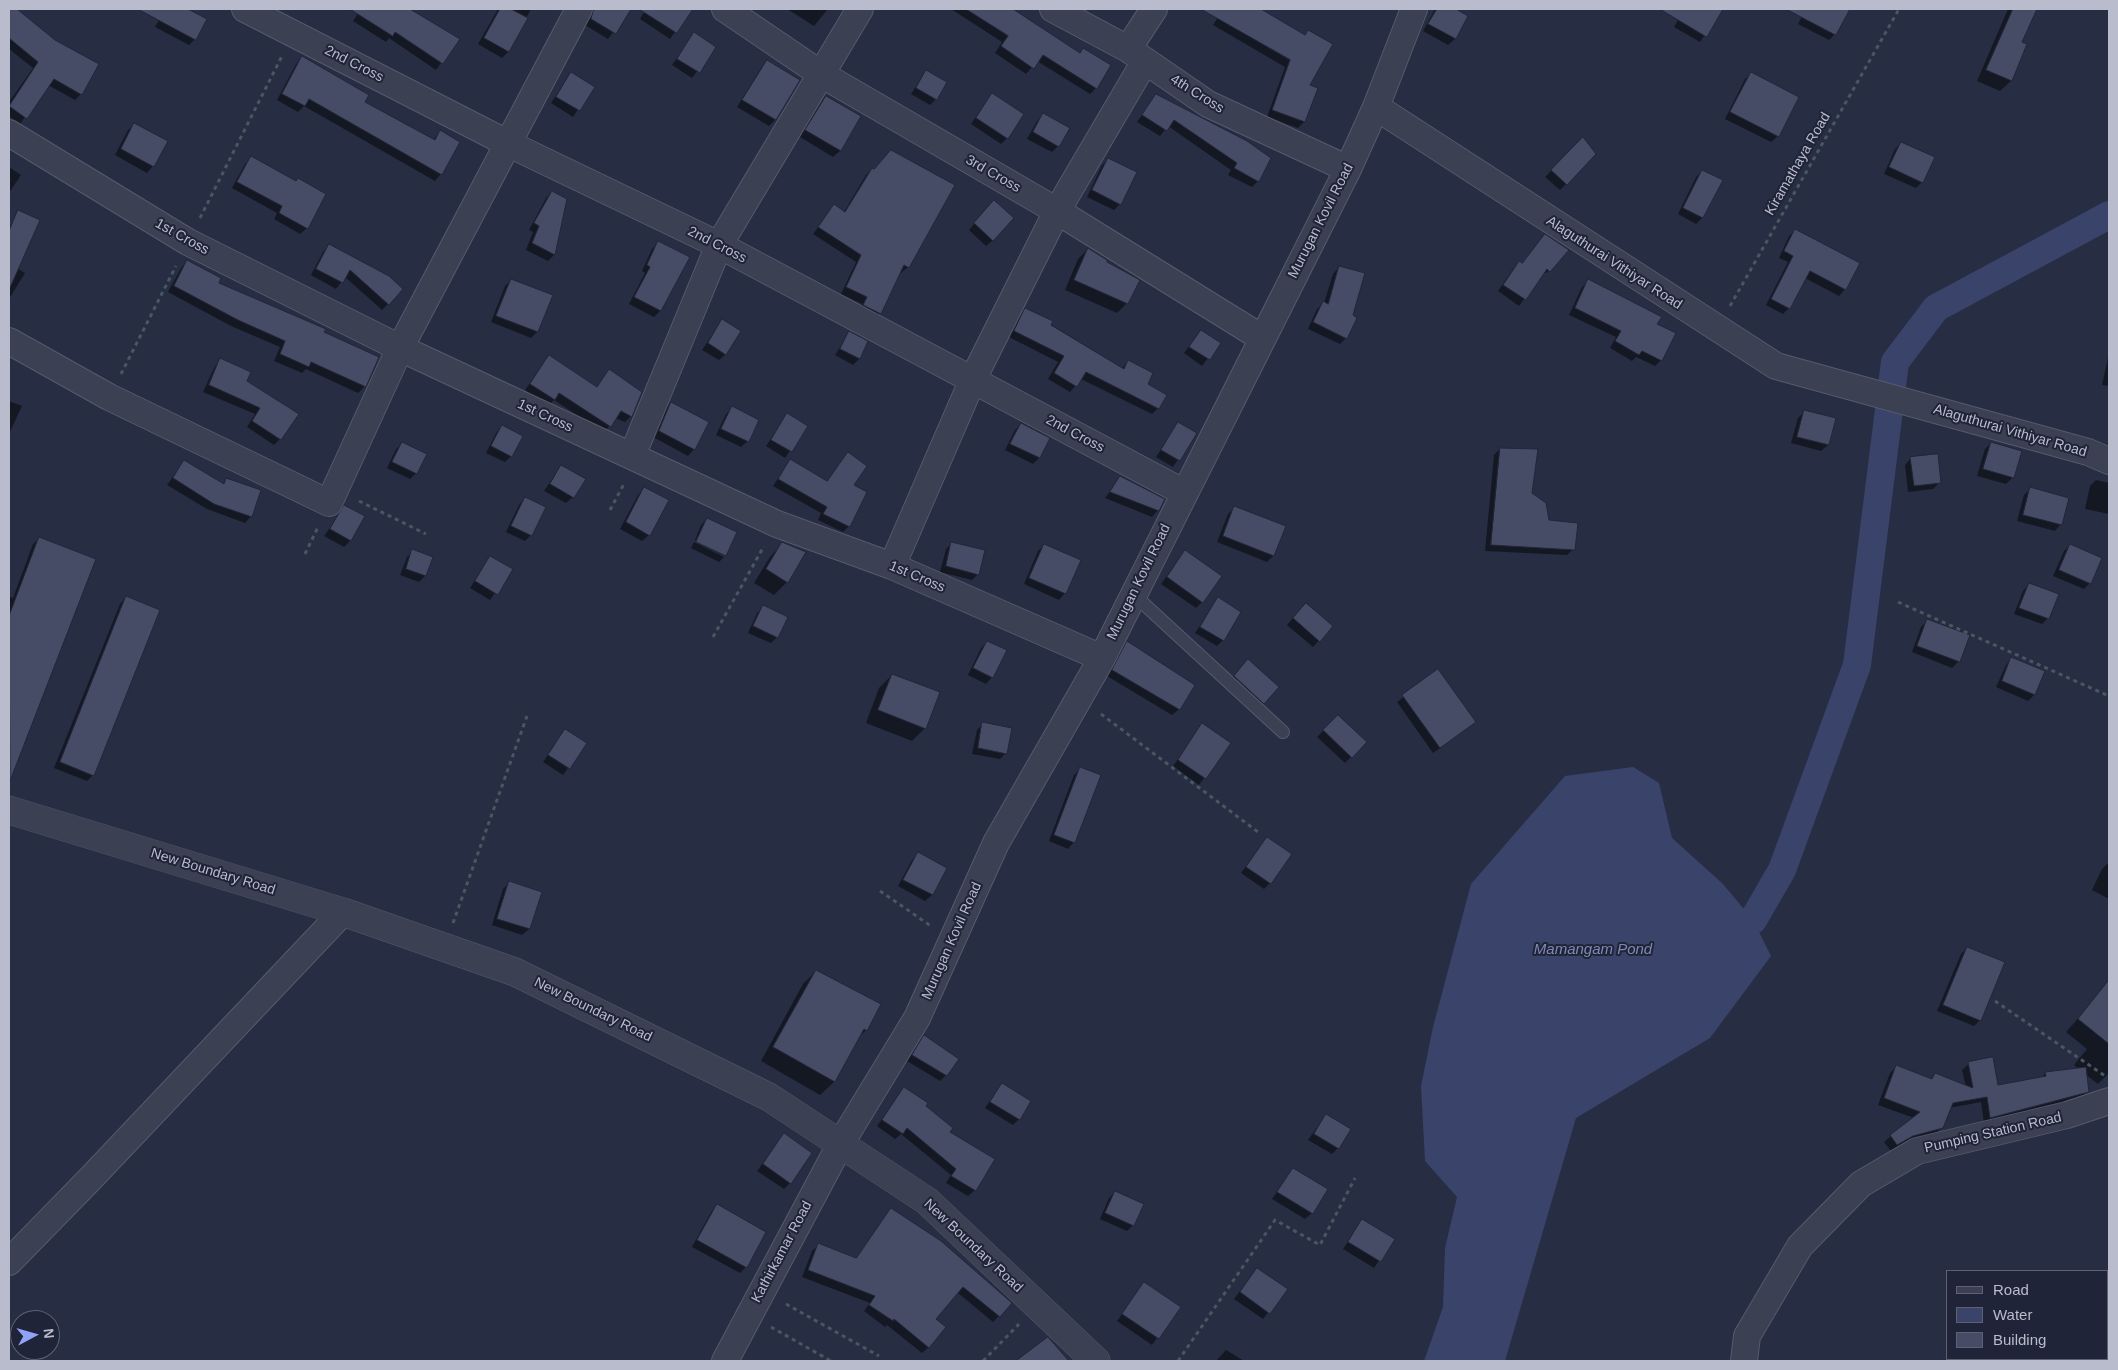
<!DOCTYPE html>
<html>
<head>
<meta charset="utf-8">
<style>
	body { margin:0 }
	#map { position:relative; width:2118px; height:1370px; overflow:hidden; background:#272d43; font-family:Helvetica,sans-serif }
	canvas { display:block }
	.frame { position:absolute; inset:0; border:10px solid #b8bccc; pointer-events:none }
	.legend { position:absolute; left:1946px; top:1270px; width:162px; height:90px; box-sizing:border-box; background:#202438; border:1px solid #5d6173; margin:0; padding:6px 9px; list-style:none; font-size:15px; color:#b8bccc }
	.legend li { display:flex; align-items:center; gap:10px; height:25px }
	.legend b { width:25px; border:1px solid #5d6173 }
	.north { position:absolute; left:10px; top:1310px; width:50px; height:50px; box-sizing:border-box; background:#202438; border:1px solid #5d6173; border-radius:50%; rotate:84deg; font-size:14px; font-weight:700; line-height:20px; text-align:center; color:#b8bccc }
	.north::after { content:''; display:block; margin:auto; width:18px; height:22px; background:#91a2f9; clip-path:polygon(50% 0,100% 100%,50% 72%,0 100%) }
</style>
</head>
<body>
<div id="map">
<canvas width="2118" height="1370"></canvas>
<div class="frame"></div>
<ul class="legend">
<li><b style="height:6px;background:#3b4053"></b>Road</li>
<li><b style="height:14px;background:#3a446a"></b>Water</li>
<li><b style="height:14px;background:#464c65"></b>Building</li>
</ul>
<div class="north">N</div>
</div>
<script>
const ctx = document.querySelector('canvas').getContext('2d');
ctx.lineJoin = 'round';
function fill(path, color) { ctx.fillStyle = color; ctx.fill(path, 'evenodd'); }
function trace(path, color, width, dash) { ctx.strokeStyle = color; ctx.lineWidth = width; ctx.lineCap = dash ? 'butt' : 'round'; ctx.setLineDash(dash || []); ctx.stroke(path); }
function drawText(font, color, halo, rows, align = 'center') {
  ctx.font = font + ' Helvetica,sans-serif'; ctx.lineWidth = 4; ctx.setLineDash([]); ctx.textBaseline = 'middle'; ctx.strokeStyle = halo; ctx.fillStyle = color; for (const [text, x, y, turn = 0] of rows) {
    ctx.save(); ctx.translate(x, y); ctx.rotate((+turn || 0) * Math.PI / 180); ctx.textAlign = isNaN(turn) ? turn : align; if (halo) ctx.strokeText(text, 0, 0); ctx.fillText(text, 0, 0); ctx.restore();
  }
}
const water = new Path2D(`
	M1633 767 1659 783 1672 838 1723 884 1753 920 1771 956 1710 1038 1576 1118 1505 1361H1424L1443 1307 1445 1248 1457 1197 1425 1161 1421 1086 1433 1027 1471 884 1565 776Z`);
const shadow = new Path2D(`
	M12 9H15L54 41 81 94 75 100 48 85 20 124 9 116V102L33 68 9 49V12Z
	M165 9H185L205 20 195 39 189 45 155 27Z
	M361 9H406L432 25 434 23 458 39 436 70 389 38 386 42 353 21Z
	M498 9H531L508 52 502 58 478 44Z
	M586 9H630L608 39 585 25Z
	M646 9H688L690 10 670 39 640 19Z
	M787 9H828L814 26Z
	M951 9H1012L1078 54 1083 49 1096 88 1090 94 1037 61 1026 74 995 53 1002 42Z
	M1223 9H1258L1304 35 1308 31 1309 86 1316 89 1304 122 1298 128 1267 117 1285 67 1213 25Z
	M1435 9H1453L1467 16 1455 39 1448 45 1423 31Z
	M1684 9H1708L1718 15 1700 42 1674 27Z
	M1806 9H1848L1835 34 1829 40 1798 24Z
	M2008 9H2036L2020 43 2026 45 2011 81 2000 91 1977 81Z
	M695 34 715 47 692 78 672 65Z
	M302 58 363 103 433 140 440 132 441 174 435 181 304 106 298 112 277 100 296 64Z
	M767 61 799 80 775 120 769 126 737 107 761 68Z
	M926 71 936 99 930 105 911 94Z
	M1752 73 1778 136 1771 142 1725 119 1745 79Z
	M571 74 593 87 573 117 551 103Z
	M992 94 1007 138 1001 144 971 124Z
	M1156 96 1246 142 1258 181 1252 187 1228 175 1231 170 1168 126 1160 136 1137 122Z
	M826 97 859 117 840 151 833 157 800 137 820 104Z
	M1043 115 1058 146 1052 152 1027 139 1037 121Z
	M135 124 153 166 147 173 115 155 128 130Z
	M1583 139 1566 184 1560 190 1545 177Z
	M1901 143 1922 182 1916 188 1884 174 1895 149Z
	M251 158 307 228 300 234 274 219 277 213 232 188 245 164Z
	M1109 159 1120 204 1114 210 1087 197 1102 165Z
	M9 167 21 175 9 193Z
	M872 169 908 267 901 273 899 272 880 313 874 320 858 311 862 304 841 294 856 262 813 234 834 206 844 212 866 175Z
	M1702 171 1721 181 1702 218 1696 224 1678 214 1696 177Z
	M552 192 566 200 554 255 548 261 526 250 533 232 529 230 546 198Z
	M988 208 993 240 986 246 969 230Z
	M15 219 17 268 25 273 9 299V229Z
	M1796 230 1845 289 1839 296 1805 278 1789 308 1783 314 1766 305 1788 262 1779 258 1789 236Z
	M1545 236 1553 267 1546 273H1543L1519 306 1498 291 1513 269 1519 262 1521 264Z
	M658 243 688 258 660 311 654 317 629 304 645 273 642 271 652 249Z
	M330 246 388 304 382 310 345 277 336 289 311 275 323 252Z
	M1088 249 1105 262 1138 280 1127 303 1117 313 1065 290 1078 259Z
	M187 261 217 283 378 358 364 387 358 393 306 369 302 373 274 361 280 347 231 326 168 292 181 268Z
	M1339 267 1351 316 1346 338 1340 344 1308 329 1317 309 1324 303 1333 274Z
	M511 280 537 332 531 338 491 322 505 286Z
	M1589 281 1656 324 1661 360 1655 366 1636 357 1632 361 1610 348 1616 337 1569 315 1582 287Z
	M1026 309 1122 368 1128 362 1146 384 1158 408 1152 414 1081 379 1070 392 1048 379 1058 362 1009 337 1019 316Z
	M722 320 726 354 719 360 702 350Z
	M1201 331 1219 343 1202 366 1184 353Z
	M849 333 867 342 859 359 853 365 835 355Z
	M2109 353V386L2102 385Z
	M549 356 596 388 610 370 631 416 625 422 615 418 604 433 554 400 548 406 525 390Z
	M221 360 246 381 280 439 274 445 247 427 255 414 203 392 215 366Z
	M9 401 22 406 9 434Z
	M671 403 707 423 694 449 688 456 653 437 665 409Z
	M732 408 748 441 741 447 716 435 726 414Z
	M1804 412 1834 419 1828 445 1821 451 1791 443 1798 418Z
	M788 415 806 427 785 458 766 446Z
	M1021 424 1048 438 1039 458 1033 464 1005 450 1015 430Z
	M1178 424 1195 434 1173 467 1156 457Z
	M502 426 511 456 505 462 486 453 496 433Z
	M402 443 416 473 410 479 387 468 396 449Z
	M1991 443 2020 452 2012 478 2006 484 1977 476 1985 449Z
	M1500 449 1548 521 1573 549 1567 555 1485 551 1494 455Z
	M1911 458 1939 483 1933 489 1908 492 1905 465Z
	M790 460 827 481 842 460 852 486 849 526 843 532 818 520 821 513 773 486Z
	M184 461 222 484 227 480 251 516 245 523 207 509 167 485Z
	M561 466 573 497 566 503 544 491Z
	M1121 477 1158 510 1152 517 1105 498Z
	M2096 480 2109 483V514L2085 509 2090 486Z
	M644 489 649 535 642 541 620 529 638 495Z
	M2030 489 2061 524 2055 531 2017 521 2024 495Z
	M525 498 531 535 525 541 506 532 519 505Z
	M345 507 350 541 344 547 324 536Z
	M1234 508 1284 527 1273 556 1267 562 1217 542 1228 514Z
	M707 519 735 532 724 556V554L695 540 701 525Z
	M40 538 14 769 9 774V596L13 598 33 544Z
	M694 542 724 557 719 562 691 548Z
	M783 543 787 582 774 595 754 583 770 557Z
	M952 543 978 574 972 580 940 572 946 549Z
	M1044 545 1065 593 1059 600 1024 584 1038 551Z
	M2070 545 2090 583 2084 589 2053 576 2064 551Z
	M413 551 431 557 425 576 419 582 400 575 407 557Z
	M1185 551 1202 602 1196 608 1161 584Z
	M490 557 511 569 490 600 470 588Z
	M2029 584 2048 618 2042 624 2014 614 2023 591Z
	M126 597 93 775 87 781 54 768 120 604Z
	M1218 599 1223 640 1217 646 1195 633Z
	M763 607 777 637 771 643 748 633 757 613Z
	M1300 610 1331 627 1313 647 1287 625Z
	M1927 621 1968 636 1958 662 1952 668 1912 652 1921 627Z
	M987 642 992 677 986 684 968 675 981 648Z
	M1127 643 1179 709 1172 715 1107 676 1121 649Z
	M2012 658 2043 672 2034 695 2028 701 1996 687 2006 665Z
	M1242 667 1263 703 1257 709 1228 682Z
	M1438 671 1468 728 1433 753 1397 702Z
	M892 675 925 728 912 741 866 723 879 688Z
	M1338 716 1365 743 1345 763 1317 737Z
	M983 724 1006 753 1000 759 972 754 977 730Z
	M1203 725 1229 743 1199 785 1173 766Z
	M565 730 585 744 563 775 543 762Z
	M1080 769 1074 842 1068 849 1049 841 1074 775Z
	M1267 838 1270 883 1264 889 1241 873Z
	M918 854 946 868 932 895 925 901 898 886 912 860Z
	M2109 862V899L2092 890 2102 869Z
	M509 883 540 892 529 929 522 935 492 925 503 889Z
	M1967 948 1980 1020 1974 1026 1937 1011 1961 954Z
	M816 971 866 1030 857 1039 834 1082 820 1095 761 1061 803 984Z
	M2100 994 2109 1002V1073L2098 1084 2085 1074 2088 1091 2081 1098 1984 1123 1981 1102 1949 1108 1942 1127 1935 1134 1906 1142 1891 1151 1884 1142 1914 1118 1878 1105 1890 1073 1896 1067 1930 1080 1935 1075 1966 1087 1962 1070 1969 1064 1997 1086 2041 1078 2046 1073 2079 1069 2074 1065 2087 1049 2066 1032Z
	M924 1037 946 1075 940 1081 907 1061Z
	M1002 1084 1019 1119 1013 1125 985 1108Z
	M905 1088 925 1106 948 1132 975 1190 968 1196 946 1183 951 1175 901 1134 895 1139 877 1126Z
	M1326 1115 1338 1148 1332 1154 1308 1140Z
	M784 1135 790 1183 784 1189 757 1171Z
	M1293 1169 1312 1213 1305 1219 1272 1199Z
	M1115 1192 1133 1225 1127 1231 1100 1219 1109 1198Z
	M717 1206 746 1267 740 1273 692 1247 711 1212Z
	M891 1210 999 1316 993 1322 957 1292 935 1319 929 1347 922 1353 887 1325 885 1327 864 1311 870 1303 802 1277 812 1251 818 1245 855 1259Z
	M1363 1220 1393 1239 1374 1268 1343 1249Z
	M1257 1269 1286 1289 1263 1319 1234 1299Z
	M1144 1284 1179 1307 1152 1345 1117 1321Z
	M1226 1350 1244 1361H1216Z`);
const canal = new Path2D(`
	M1753 920 1782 870 1857 665 1895 362 1936 308 2109 215`);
const building = new Path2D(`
	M9 9H17L55 40 99 64 82 95 54 79 27 119 9 106 38 62 9 38Z
	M138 9H188L207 19 196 40Z
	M350 9H410L460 39 443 64 395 32 393 36Z
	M500 9H511L528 18 509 52 484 38Z
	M594 9H631L616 34 591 19Z
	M639 9H693L677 33Z
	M966 9H1013L1080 53 1083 48 1111 65 1097 89 1043 55 1034 69 1001 46 1008 36Z
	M1201 9H1261L1305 35 1308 30 1333 44 1310 85 1318 88 1305 122 1272 110 1290 60Z
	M1437 9H1456L1468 16 1456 39 1428 24Z
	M1660 9H1723L1707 37Z
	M1786 9H1850L1836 35Z
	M2013 9H2037L2022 42 2027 44 2012 81 1986 70Z
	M694 32 716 47 700 73 677 59Z
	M302 56 369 95 365 102 435 140 440 130 460 142 442 175 309 99 305 106 282 94Z
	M767 60 800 80 776 120 742 100Z
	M926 70 947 82 937 100 916 88Z
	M571 72 595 87 580 111 556 97Z
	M1751 72 1799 97 1779 137 1730 112Z
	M992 93 1024 114 1008 139 976 118Z
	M1156 94 1247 141 1271 158 1259 182 1234 168 1237 163 1174 120 1167 131 1142 115Z
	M826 96 861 116 841 151 805 130Z
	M1043 113 1070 128 1059 147 1033 132Z
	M134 123 168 141 154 167 121 149Z
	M1583 137 1596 154 1567 185 1551 170Z
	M1901 142 1935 157 1923 183 1889 167Z
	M891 150 955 185 909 268 904 265 881 314 863 305 867 297 846 287 861 255 818 227 834 204 845 212 872 168 874 169Z
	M251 156 296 181 298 178 326 194 308 229 279 213 282 206 237 182Z
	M1108 158 1137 172 1121 205 1092 190Z
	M1702 170 1723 180 1703 218 1683 208Z
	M552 191 567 199 555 255 532 243 539 226 534 223Z
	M994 200 1014 218 993 241 974 223Z
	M18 210 40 220 9 290V231Z
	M1795 229 1860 263 1846 290 1810 271 1790 309 1771 299 1793 256 1784 251Z
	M1545 234 1569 250 1550 272 1547 269 1526 300 1503 285 1519 261 1522 263Z
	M658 241 690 257 661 311 634 297 650 267 647 265Z
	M329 244 389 276 403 289 389 305 350 270 343 283 316 269Z
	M1088 248 1107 260V262L1140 280 1128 304 1074 280Z
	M187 260 221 278 219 283 326 329 324 332 379 357 366 387 311 362 309 367 280 354 285 341 238 320 174 286Z
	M1339 266 1365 273 1353 315 1357 318 1347 339 1313 322 1323 301 1328 304Z
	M511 279 553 295 538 332 496 316Z
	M1588 279 1662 317 1657 324 1676 333 1662 361 1642 351 1639 355 1615 341 1621 331 1575 308Z
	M1025 308 1053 321 1051 325 1124 369 1128 360 1153 373 1148 384 1167 395 1159 409 1086 372 1077 387 1054 373 1064 356 1014 331Z
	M722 319 741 331 726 355 708 343Z
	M1201 330 1221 343 1210 360 1189 347Z
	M849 331 868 341 860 359 840 349Z
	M549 355 597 387 609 369 642 392 632 417 621 411 611 427 559 393 555 400 530 384Z
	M220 358 251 372 247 381 299 414 281 440 252 421 260 408 209 385Z
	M671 402 709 422 695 450 659 431Z
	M732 406 759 420 749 442 721 429Z
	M1804 410 1836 418 1829 445 1797 437Z
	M787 413 808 426 792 452 771 440Z
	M1178 422 1197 433 1180 461 1161 450Z
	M1021 423 1050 438 1040 458 1010 444Z
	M502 425 523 436 512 457 491 446Z
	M402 442 427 454 417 474 392 462Z
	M1991 442 2022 451 2014 478 1983 469Z
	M1500 448 1538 449 1532 493 1546 503 1549 520 1578 523 1575 550 1491 545Z
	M848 452 867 466 854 485 867 492 850 527 823 514 827 507 778 479 790 459 827 481Z
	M1938 454 1941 483 1914 486 1910 457Z
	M184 460 224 484 226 478 261 490 252 517 214 504 173 478Z
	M561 465 586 479 574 498 550 484Z
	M1120 476 1165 499 1159 511 1110 492Z
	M644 487 669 500 650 536 626 522Z
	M2030 487 2069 498 2062 525 2023 515Z
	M525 497 546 507 532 536 511 526Z
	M344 505 365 516 351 541 330 529Z
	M1234 506 1286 526 1274 556 1223 536Z
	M707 518 737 532 726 556 696 542Z
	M39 537 96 559 10 781 9 616Z
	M782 542 806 552 788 583 766 569Z
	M951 542 985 550 979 575 946 566Z
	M1044 544 1081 560 1066 594 1029 578Z
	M2070 544 2102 558 2091 584 2059 570Z
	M412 549 433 557 426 576 406 569Z
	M1185 550 1222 576 1203 603 1167 577Z
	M490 556 513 569 498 595 475 581Z
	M2029 583 2059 594 2049 619 2019 608Z
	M126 596 160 610 94 776 60 762Z
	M1218 597 1241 612 1224 641 1200 627Z
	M1306 603 1333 626 1320 642 1293 618Z
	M763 605 788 617 778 638 753 626Z
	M1927 619 1970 635 1960 662 1917 646Z
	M987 641 1007 650 993 678 973 668Z
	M1127 641 1195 685 1180 710 1112 670Z
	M2011 657 2045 671 2035 695 2002 681Z
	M1248 659 1279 687 1264 704 1234 676Z
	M1438 669 1476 722 1440 748 1402 695Z
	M892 674 940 692 926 729 878 710Z
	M1338 715 1367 742 1352 758 1323 730Z
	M982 722 1012 728 1007 754 978 748Z
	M1202 723 1231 743 1206 779 1178 760Z
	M565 729 587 743 570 769 548 755Z
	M1080 767 1101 775 1075 843 1054 835Z
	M1267 837 1292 854 1271 884 1246 867Z
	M918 852 947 868 933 895 903 880Z
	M509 881 542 892 530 929 497 919Z
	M1967 947 2005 962 1981 1021 1943 1005Z
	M816 970 881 1004 867 1031 864 1029 835 1082 773 1047Z
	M2109 980V1044L2078 1019Z
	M924 1035 959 1059 947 1076 912 1055Z
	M1993 1057 1998 1085 2046 1076 2045 1072 2086 1067 2089 1092 1990 1118 1987 1097 1953 1103 1943 1128 1913 1136 1897 1145 1890 1135 1920 1112 1884 1098 1896 1065 1932 1079 1935 1073 1973 1088 1968 1062Z
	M1002 1083 1031 1101 1020 1120 990 1102Z
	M904 1087 928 1103 926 1106 953 1128 950 1132 995 1159 976 1191 951 1176 956 1169 907 1128 903 1134 882 1120Z
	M1326 1114 1351 1129 1339 1149 1314 1134Z
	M784 1133 812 1153 791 1184 763 1164Z
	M1293 1168 1328 1189 1313 1214 1277 1192Z
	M1115 1191 1144 1204 1134 1226 1105 1213Z
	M717 1204 766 1232 747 1268 697 1240Z
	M891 1208 941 1241 1012 1303 1000 1317 963 1287 936 1319 946 1327 929 1348 894 1319 893 1321 869 1305 875 1296 808 1270 818 1243 856 1258Z
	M1362 1219 1395 1239 1381 1262 1348 1242Z
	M1257 1268 1288 1289 1270 1314 1240 1292Z
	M1144 1282 1181 1307 1159 1339 1122 1314Z
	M1048 1337 1069 1361H1016Z`);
const path = new Path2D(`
	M200 218 282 56
	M1730 306 1899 9
	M121 374 176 266
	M359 501 426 534
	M610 510 625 482
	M305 554 318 527
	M1898 602 2109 696
	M713 637 764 546
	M1101 714 1258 832
	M880 891 931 926
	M453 923 527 716
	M1995 1001 2105 1076
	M786 1304 879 1356
	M771 1327 831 1361
	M983 1361 1019 1324
	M1178 1361 1275 1220 1320 1245 1355 1178`);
const service = new Path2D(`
	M1133 594 1283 732`);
const minor = new Path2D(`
	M245 9 509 144 719 245 1183 492
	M725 9 821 74 1057 211 1262 338
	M1053 9 1128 49 1208 104 1348 169
	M1128 49 1154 9
	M1376 107 1776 366 2088 452 2109 461
	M9 133 188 242 400 348 777 524 892 566 1102 658
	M9 341 109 397 329 503 400 348 579 9
	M632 456 719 245 860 9
	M892 566 973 379 1057 211 1145 61
	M9 1262 92 1177 343 912
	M725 1361 841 1143 917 1018 996 843 1102 658 1348 169 1376 107 1414 9
	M1744 1361 1747 1336 1800 1246 1861 1184 1917 1151 2067 1115 2109 1101`);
const tertiary = new Path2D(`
	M9 810 343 912 515 972 769 1097 927 1201 1096 1361`);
const streetNames = [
	["2nd Cross",354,64,27],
	["4th Cross",1197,94,32],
	["Kiramathaya Road",1798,164,-60],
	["3rd Cross",993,174,30],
	["Murugan Kovil Road",1321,221,-63],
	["1st Cross",182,237,29],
	["2nd Cross",717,245,27],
	["Alaguthurai Vithiyar Road",1614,263,33],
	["1st Cross",545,416,25],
	["Alaguthurai Vithiyar Road",2010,431,16],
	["2nd Cross",1075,434,28],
	["1st Cross",917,577,23],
	["Murugan Kovil Road",1139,582,-64],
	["New Boundary Road",213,872,17],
	["Murugan Kovil Road",952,941,-66],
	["New Boundary Road",593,1010,26],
	["Pumping Station Road",1993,1133,-13],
	["New Boundary Road",973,1246,43],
	["Kathirkamar Road",782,1252,-62]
];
const waterNames = [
	["Mamangam Pond",1593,950]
];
fill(water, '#3a446a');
fill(shadow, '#0007');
trace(canal, '#3a446a', 28);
fill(building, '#464c65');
trace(building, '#22263a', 1);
trace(service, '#565a6d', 14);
trace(minor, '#565a6d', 28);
trace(tertiary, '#565a6d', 29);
trace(path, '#475860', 3, [4, 4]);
trace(service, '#3b4053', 12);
trace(minor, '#3b4053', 26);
trace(tertiary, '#3b4053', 28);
drawText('14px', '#b8bccc', '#202438', streetNames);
drawText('italic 15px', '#7f8ab3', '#202438', waterNames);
</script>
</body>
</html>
